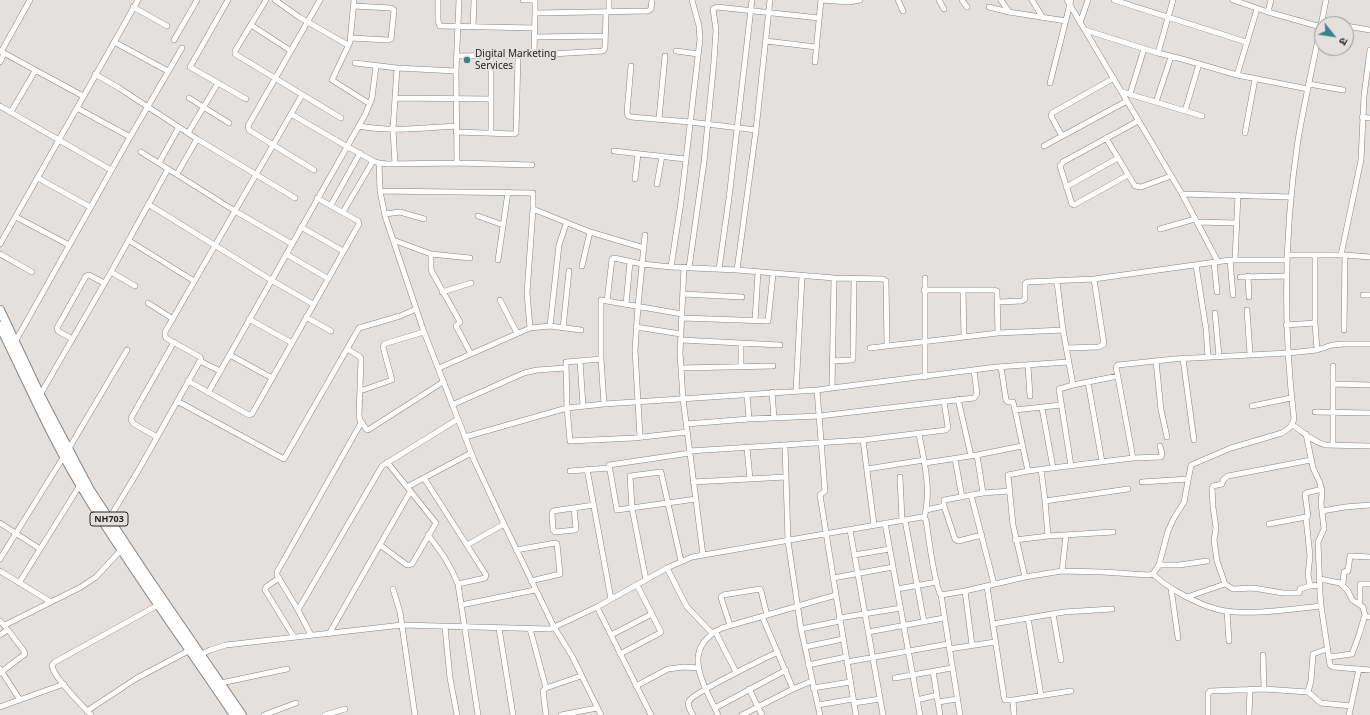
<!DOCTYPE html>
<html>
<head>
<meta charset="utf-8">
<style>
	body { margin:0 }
	#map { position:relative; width:1370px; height:715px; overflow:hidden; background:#e4e0dd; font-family:"Noto Sans","Noto Sans Devanagari",sans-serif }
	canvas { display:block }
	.north { position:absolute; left:1314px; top:16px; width:40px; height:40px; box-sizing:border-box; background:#e4e0dd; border:1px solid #989593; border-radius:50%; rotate:120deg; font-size:11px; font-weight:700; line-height:16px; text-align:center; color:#272524 }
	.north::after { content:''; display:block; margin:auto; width:14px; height:18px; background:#3b838b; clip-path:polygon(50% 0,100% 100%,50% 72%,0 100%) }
</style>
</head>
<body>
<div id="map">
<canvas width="1370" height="715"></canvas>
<div class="north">उ</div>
</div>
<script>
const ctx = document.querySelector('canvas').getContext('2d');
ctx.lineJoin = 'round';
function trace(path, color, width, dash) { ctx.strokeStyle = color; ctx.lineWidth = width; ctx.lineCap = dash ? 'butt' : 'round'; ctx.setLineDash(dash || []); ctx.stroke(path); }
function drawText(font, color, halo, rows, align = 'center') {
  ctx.font = font + ' "Noto Sans",sans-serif'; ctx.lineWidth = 4; ctx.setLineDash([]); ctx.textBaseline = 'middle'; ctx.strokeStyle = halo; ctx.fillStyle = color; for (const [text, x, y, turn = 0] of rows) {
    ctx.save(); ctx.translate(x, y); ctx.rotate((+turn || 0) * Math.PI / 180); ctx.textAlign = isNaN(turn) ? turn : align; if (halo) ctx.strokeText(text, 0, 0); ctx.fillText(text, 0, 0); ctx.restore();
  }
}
const minor = new Path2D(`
	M228 0 190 67 246 99
	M266 0 235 51V54L341 118
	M275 0 299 17 348 45
	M354 0 350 42 332 80 370 104
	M438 0V21L440 26 534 28
	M523 0H535
	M535 0V13L648 11 651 9 652 0
	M609 0V12
	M821 0 849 2 860 0
	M898 0 903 11
	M939 0 944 9
	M962 0 967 7
	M1001 0 1009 12
	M1032 0 1043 18
	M1067 0 1182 194 1218 262
	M1114 0 1246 42
	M1233 0 1268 12 1321 27
	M133 7 167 26
	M989 7 1009 12 1066 21
	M1268 12 1271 0
	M1322 22 1334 24
	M1080 23 1088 0
	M251 25 291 51
	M1346 26 1370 30
	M473 27 474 0
	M1085 30 1158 53 1182 59 1237 75 1308 89
	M534 37 605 36
	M351 38 388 40 391 39 394 10 391 8 354 6
	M174 40 197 0
	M766 41 816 47
	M114 42 168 71
	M0 51 83 96
	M676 51 698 54
	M1 52 30 0
	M1158 53 1173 0
	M534 55 535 13
	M457 56 534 55 603 51 605 48 606 13
	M0 62 4 54
	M815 62 821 0
	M355 63 397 68 456 71
	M631 66 627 112 628 116 631 117 690 122 756 130
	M95 74 119 88 197 139 295 198
	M1237 75 1257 9
	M1050 83 1071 0
	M1309 84 1343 90
	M1122 92 1202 116
	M1130 94 1144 49
	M189 98 229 123
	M395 98 490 99
	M1156 102 1171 57
	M0 106 111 170
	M77 108 130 137
	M1185 111 1199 64
	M11 112 35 71
	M291 114 346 146 373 161 379 163 380 191 385 216 424 332 474 460 504 524 554 627 572 656 601 715
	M1362 117 1370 118
	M659 119 665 56
	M359 126C390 132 424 128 456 126
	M456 132 514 134 516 133 518 56
	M188 133 218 83
	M491 133V56
	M1245 133 1255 79
	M1062 136 1051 116 1052 113 1114 78
	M1106 138 1135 186 1141 187 1171 176
	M1044 146 1127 101
	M614 151 685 159
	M141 152 235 211 292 244
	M159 163 179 127
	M379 163 388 164 457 163 532 165
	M457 163 456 71 459 0
	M395 164 393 129 397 68
	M314 170 249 130 248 126 320 0
	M177 174 197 139
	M1128 175 1074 205 1072 204 1060 166 1063 162 1138 121
	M38 178 90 207
	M635 179 638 154
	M657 184 662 156
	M1066 187 1118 158
	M380 191 533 193V209L527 293 530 328
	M1182 194 1291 197
	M148 204 271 280 313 304
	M331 205 360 153
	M533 209 590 232 644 248
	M343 212 373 161
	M385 214 400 212 424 219
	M478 216 503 225
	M16 217 69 245
	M1197 222 1236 223
	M301 227 343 251
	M1160 229 1195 219
	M128 240 194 281
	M393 240 431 254 470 258
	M0 244 138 0
	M0 254 32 272
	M286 254 327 278
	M431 254V268L432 272 460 322 456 326 471 354
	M1287 255H1345L1370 257
	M1341 255 1361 160 1364 96 1370 50
	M1315 256V323L1317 350
	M498 260 508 192
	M1230 260 1233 295
	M1235 260 1238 195
	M1214 262 1217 292
	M1196 265 1206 329 1208 357
	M582 266 590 232
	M671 267 681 202 700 39 699 26 692 0
	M684 267 680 353 683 399 703 555
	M689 268 704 162 714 61 716 30 713 9 717 7 819 18
	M719 269 729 198 752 0
	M737 270 756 130 770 0
	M111 272 135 286
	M1248 276 1249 297
	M1240 277 1286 276
	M925 278V377
	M1057 282 1063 330 1073 385
	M924 290H994L997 291 998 333
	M963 290 964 337
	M442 292 471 283
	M683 294 742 297
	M1363 295H1370
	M500 300 517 333
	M607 301 612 259 614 258 642 264 671 267 737 270 834 278 883 279 886 281 887 346
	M998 302 1022 301 1025 299V284L1027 282 1094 279 1230 260H1286
	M148 303 173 319
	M626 304 630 262
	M1247 310 1250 354
	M1215 313 1219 356
	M306 317 331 331
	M682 318 768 321 773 274
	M249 319 292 343
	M755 321 758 272
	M1286 325 1315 323
	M550 326 559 245 566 224
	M636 327 681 334
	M563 328 569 271
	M1344 330 1345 255
	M72 339 58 331 57 328 86 276 89 275 104 283
	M681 340 780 345
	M15 342 130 137 182 48
	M870 348 998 333 1063 330
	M1066 348 1099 347 1104 344 1094 279
	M230 355 272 378
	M601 359 566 362 567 408 570 441 634 438 687 432
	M1183 359 1194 440
	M200 361 220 371
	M580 361 583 406
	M832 361 852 360 853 359 854 279
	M1156 361 1161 410 1167 437
	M741 366V344
	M1028 366 1030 396
	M1333 366V445
	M1001 367 1006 400 1008 402H1013L1015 410
	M439 368 530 328 550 326 581 330
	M681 368 773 366
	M188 381 249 415 252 414 359 224 358 221 317 198
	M1088 382 1102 462
	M1334 384 1370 385
	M832 388 834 278
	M360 391 392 380 383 347 384 344 424 332
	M796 391 802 276
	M772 392 774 418
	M208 393 365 115 372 98 376 66
	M747 394 749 419
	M40 395 111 272 168 169
	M958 399 971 456
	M177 401 284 459 359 328 400 316 416 309
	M604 404 601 359V300L682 314
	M452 405 524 373 537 370 566 368
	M1252 406 1291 398
	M1042 408 1053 468
	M1315 412 1370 413
	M361 421 366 429 368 430 443 382
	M686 424 749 419 819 416 974 398 977 394 974 370
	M1292 425C1304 432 1312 442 1326 445L1370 446
	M919 434C924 461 932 491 924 518
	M1306 434 1313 468 1320 483 1322 493 1321 503 1324 529 1318 542 1320 593 1321 606 1330 665 1333 667 1370 670
	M157 437 134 424 131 420V418L174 342
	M465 437 567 408 604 404 817 390 996 367 1068 362
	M640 437 635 350 638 306 645 235
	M863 440 874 525
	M785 445 788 541 801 629 820 715
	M747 448 750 479
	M68 450 127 350
	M689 451 863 440 946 430 948 428 944 401
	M690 453 609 465 617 510 696 499
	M977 455 983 493
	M1133 458 1116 367 1118 365 1174 359 1288 353 1317 350 1332 345 1344 344H1370
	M955 459 962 497
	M1311 460 1228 476 1223 480 1222 484 1213 486 1212 488 1213 507 1216 528 1214 540 1217 561 1225 584 1233 589 1253 588 1283 593H1299L1300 589 1310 586 1320 585
	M925 463 977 455 1022 446
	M1071 466 1059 389 1073 385 1118 376
	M587 469 611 599
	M867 469 924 460
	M1041 469 1045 501 1048 536
	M570 471 609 468
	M1028 471 1015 410 1061 405
	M900 477 902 520
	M424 478 486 575 485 578 458 584
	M693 482 786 477
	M1142 482 1188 479
	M407 487 471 453
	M971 495 994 584
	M1045 501 1128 489
	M574 508 576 529 575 530 555 532 553 530 552 513 553 511 594 505
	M926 510 944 506
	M1322 511 1345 507 1370 505
	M107 520 109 519 138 471 201 359 200 357 166 338 165 335V332L302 95
	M905 520 924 622
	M0 523 40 549
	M885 523 920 715
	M1269 524 1306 517
	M850 530 883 715
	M428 535C442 553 450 564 458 584L478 715
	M982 535 958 541 955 539 944 506V500L983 493 1009 491
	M1015 540 1048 536 1113 532
	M380 545 407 565H409L412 564 436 523 387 462
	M467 545 504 524
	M516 550 555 543 557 544 560 574 531 581
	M854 555 890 549
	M0 559 64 456
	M1159 565H1179L1207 561
	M667 568 687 607 712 633
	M0 571 51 602
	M1062 571 1066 535
	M1153 574C1162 583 1172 589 1183 595 1194 601 1207 607 1220 610 1248 616 1292 609 1321 606
	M1025 577 1013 525 1008 475 1028 471 1133 458 1161 457 1162 454 1160 446
	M279 578 266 587 265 590 294 637
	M833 578 893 567
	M1320 579 1340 583 1348 591 1352 600 1363 607 1365 616
	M646 580 632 508 630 476 661 472 681 561
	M19 583 80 485
	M1343 584 1344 572 1348 571 1350 556 1370 557
	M987 586 1004 697 1005 700H1013L1071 691
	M1310 586 1308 574 1310 556 1306 518 1308 516 1305 494 1306 493 1322 489
	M1171 588 1178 638
	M393 589 400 612 415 715
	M897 589 937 582
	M965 591 972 645
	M836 595 856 715
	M941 595 960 715
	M1187 597 1225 584
	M1359 604 1360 600V584H1370
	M461 605 535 590
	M597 607 651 715
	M298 610 382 466 458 419
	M1227 611 1229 641
	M1053 614 1061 660
	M762 616 793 689
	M839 618 901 608
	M1028 618 1041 696
	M0 621C9 630 16 641 24 651L25 654 0 673
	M993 624 1064 612 1112 609
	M5 625 81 587 96 577 121 550
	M730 625 722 601 721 597 723 595 760 589 761 591 767 615
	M445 627 450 678 457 715
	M499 628 513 715
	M530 629 546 688 581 676
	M801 629 840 621
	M715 631 736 672
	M868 632 944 618
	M329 634 410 492
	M0 635 7 630
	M311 635 298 610 277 575V572L361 423 359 416 361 359 359 356 347 349
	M611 635 652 614
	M805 647 843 639
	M949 649 995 642
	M620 654 660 633 661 632 637 585
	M1263 655 1264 689
	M198 656 210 650 226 645 402 625 550 629 597 607 667 568 692 557 922 517 924 518 926 520C928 534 935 588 941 595L965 591 1025 577 1062 571 1103 572 1148 575 1153 574 1159 565 1168 531 1174 518 1184 502 1191 465 1231 448 1282 433C1289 429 1292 426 1294 419 1283 326 1284 233 1298 140 1306 93 1317 47 1326 0
	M1329 657 1352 654 1359 635 1364 618 1365 616 1370 617
	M847 662 948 644
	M808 665 846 657
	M0 669 20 700
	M933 671 940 715
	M895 678 952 668
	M221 683 287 669
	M636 686 668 669 684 667 698 668
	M813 688 850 682
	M749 689 762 715
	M1308 692 1321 703 1351 706
	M917 700 937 695
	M1013 700 1014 715
	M938 702 957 699
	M854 703 880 699
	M818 705 853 699
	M0 707 64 684
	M715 708 786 670
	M87 711 137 678 190 650
	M91 715C83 706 52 676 52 665L55 662 158 605
	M264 715 296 703
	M325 715 345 709
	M546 715 543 691 546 688
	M561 715 597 708
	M693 715C690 710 687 706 689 701 693 693 765 658 778 652
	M718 715C704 684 679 649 722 628L836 595 820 495 825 491 817 390
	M742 715 793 689 812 681
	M1208 715V694L1210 691 1264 689 1308 692 1311 681 1313 654 1327 649
	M1249 715 1250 689
	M1349 715 1359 669`);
const highway = new Path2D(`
	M0 310 40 395 90 490 146 575 242 715
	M0 326C28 383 53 442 87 496 133 571 185 642 234 715`);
const markers = [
	[467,60,4,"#3b838b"]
];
const shields = [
	[109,519,38]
];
const shieldNames = [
	["NH703",109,519]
];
const poiNames = [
	["Digital Marketing",475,54],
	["Services",475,66]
];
trace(minor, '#878380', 6);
trace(highway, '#878380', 10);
trace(minor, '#fff', 5);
trace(highway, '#fff', 8);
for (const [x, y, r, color] of markers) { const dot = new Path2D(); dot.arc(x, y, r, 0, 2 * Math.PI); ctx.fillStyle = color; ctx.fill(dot); trace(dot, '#e4e0dd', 1.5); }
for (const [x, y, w] of shields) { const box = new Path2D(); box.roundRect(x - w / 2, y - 7, w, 14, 3); ctx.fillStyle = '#e4e0dd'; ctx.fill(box); trace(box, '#272524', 1); }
drawText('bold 9px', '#272524', null, shieldNames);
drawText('10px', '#272524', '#e4e0dd', poiNames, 'left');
</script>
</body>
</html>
